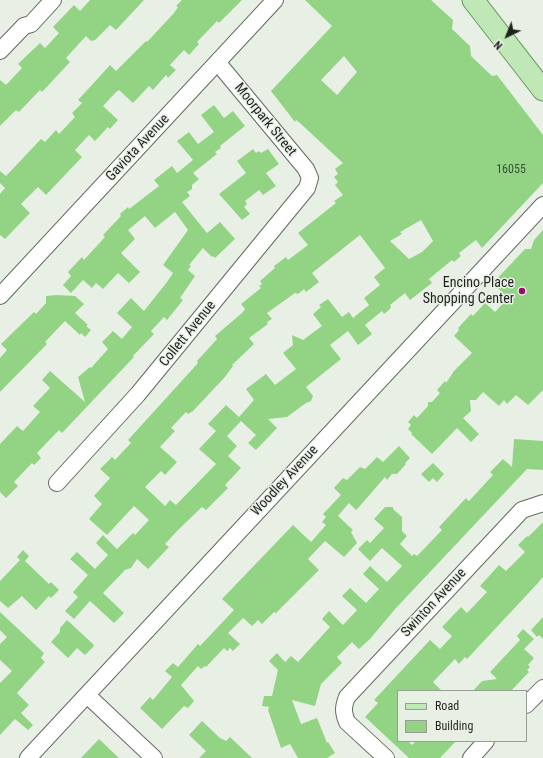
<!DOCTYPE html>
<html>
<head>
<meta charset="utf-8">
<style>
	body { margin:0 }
	#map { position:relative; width:543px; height:758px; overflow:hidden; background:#e8f0e6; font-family:"Roboto Condensed",sans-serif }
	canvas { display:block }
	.legend { position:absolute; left:397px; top:690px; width:130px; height:52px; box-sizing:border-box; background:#e8f0e6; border:1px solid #989e96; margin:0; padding:5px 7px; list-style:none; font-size:12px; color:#1f221e }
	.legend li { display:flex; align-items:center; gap:8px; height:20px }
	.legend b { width:20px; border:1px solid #989e96 }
	.north { position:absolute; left:487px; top:16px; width:40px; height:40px; -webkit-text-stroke:3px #e8f0e6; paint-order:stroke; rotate:223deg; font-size:11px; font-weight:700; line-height:16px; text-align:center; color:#1f221e }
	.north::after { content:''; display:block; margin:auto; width:14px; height:18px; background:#1f221e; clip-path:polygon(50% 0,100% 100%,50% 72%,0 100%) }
</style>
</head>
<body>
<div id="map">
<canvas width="543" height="758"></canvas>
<ul class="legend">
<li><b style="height:5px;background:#bfe8b6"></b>Road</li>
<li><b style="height:11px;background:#92d484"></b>Building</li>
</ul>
<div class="north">N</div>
</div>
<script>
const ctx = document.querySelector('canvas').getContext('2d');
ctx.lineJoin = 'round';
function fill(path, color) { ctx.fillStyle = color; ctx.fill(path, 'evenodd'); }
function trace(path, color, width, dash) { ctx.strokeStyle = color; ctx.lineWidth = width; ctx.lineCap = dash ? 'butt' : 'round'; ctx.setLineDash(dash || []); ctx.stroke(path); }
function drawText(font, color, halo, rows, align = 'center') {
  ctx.font = font + ' "Roboto Condensed",sans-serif'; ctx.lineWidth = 3; ctx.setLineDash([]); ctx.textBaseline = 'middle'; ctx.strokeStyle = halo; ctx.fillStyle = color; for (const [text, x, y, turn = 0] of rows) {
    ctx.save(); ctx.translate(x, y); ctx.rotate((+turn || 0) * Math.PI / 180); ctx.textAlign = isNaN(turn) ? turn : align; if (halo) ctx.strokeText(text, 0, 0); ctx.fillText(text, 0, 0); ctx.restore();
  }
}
const building = new Path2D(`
	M90 0H144L116 30 110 25 95 40 91 41 86 36 66 58 70 62 42 92 40 90 19 112 16 110 0 126V80L6 85 22 68 18 64 40 43 45 48 59 33 53 27 74 5 80 11Z
	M182 0H242L219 23 217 21 197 42 199 44 189 55 184 50 170 65 176 70 168 78 166 75 153 90 149 86 133 103 119 90 116 92 103 106 118 120 110 129 108 127 95 141 89 135 75 150 82 157 46 195 38 187 21 204 30 213 5 239 0 235V194L5 188 0 183V171L6 176 41 139 45 142 56 130 59 134 75 117 72 113 82 103 78 100 101 75 110 65 116 71 146 41 147 42 174 13 178 7 176 6Z
	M305 0H431L453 20 452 29 470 46 471 56 492 76 497 75 543 135V183L482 248 476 240 459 253 461 256 454 262 452 260 429 279 432 283 410 300 405 293 390 305 391 307 390 309 384 314 382 311 365 325 372 334 358 345 348 331 330 345 341 359 306 387 313 396 311 401 306 403 287 417 268 419 277 428 256 450 248 443 256 435 241 421 227 436 237 446 228 456 241 468 225 485 228 488 206 510 202 507 179 529 165 544 169 547 148 569 137 559 131 568 125 570 103 593 124 613 114 623 90 601 74 619 65 611 78 597 73 592 88 575 70 559 77 552 95 569 108 555 96 543 103 535 117 549 133 533 135 535 149 520 134 506 107 535 89 519 102 504 94 496 110 478 100 469 112 457 115 460 131 443 128 440 198 363 197 361 217 339 215 336 242 313 245 309 241 304 261 288 259 286 262 284 260 281 275 268 274 266 286 257 288 260 308 245 298 233 336 203 334 201 343 195 335 185 338 182 334 177 338 174 335 169 343 163 301 124 296 120 295 122 271 91 332 26ZM344 56 357 72 337 95 321 80ZM421 220 433 241 422 252 409 259 390 241 402 234 400 232ZM360 235 385 268 374 277 380 285 364 298 369 305 353 318 349 312 342 317 328 299 319 305 321 307 313 314 322 326 303 340 292 335 293 345 283 353 296 369 275 385 266 374 246 389 254 400 239 417 226 405 208 424 216 431 199 449 216 464 176 505 170 500 165 506 145 487 161 471 165 475 177 462 160 447 175 431 171 428 186 412 188 414 193 411 225 377 233 366 232 365 254 344 249 338 268 324 267 322 272 319 267 313 295 293 298 294 304 289 306 292 319 282 312 273Z
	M214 105 224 118 233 111 245 126 220 146 221 148 215 152 217 154 193 173 199 179 192 185V189L187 192 190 196 182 202 207 233 220 222 235 239 215 258 213 256 212 257 203 248 189 265 191 266 188 270 195 276 180 298 183 300 167 320 164 317 151 331 154 334 133 356 134 357 62 433 59 430 37 453 41 458 34 465 32 463 14 482 18 486 6 498 0 492V444L17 426 23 431 40 412 33 406 50 388 42 380 50 371 85 402 78 377 90 367 91 368 108 349 102 342 113 331 122 339 132 327 117 313 131 298 144 311 167 282 173 273 163 265 188 230 175 212 155 228 145 216 128 230 135 239 121 253 140 272 129 283 118 273 103 289 96 283 92 288 83 280 71 293 63 285 71 276 68 272 82 257 84 260 105 237 103 235 121 216 120 214 128 207 129 209 159 186 154 180 172 166 177 173 193 160 177 141 189 132 198 144 214 132 201 115Z
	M253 149 256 153 259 151 261 153 268 149 279 164 266 173 276 186 263 195 259 190 245 201 247 204 244 207 250 214 242 220 219 194 246 173 237 161Z
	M543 230V390L528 405 516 395 507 404 504 400 499 406 483 392 476 400H470L471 411 463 418 479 434 471 442 457 428 432 454 411 434 412 433 408 429 411 425 408 422 414 415 417 418 428 406V402H432L440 393 437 390 445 381 446 383 454 371 472 353 454 336 459 330 458 328 471 314 473 316 485 303 495 312 508 298 493 283 525 249H531L534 240Z
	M56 295 75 296 84 304 75 313 88 325 86 326 91 330 85 337 81 333 80 335 65 321 45 342 47 344 0 392V358L7 350 1 344 34 312 36 314 46 303V296Z
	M514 439 543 441V470L527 469 396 608 370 639 359 649 352 642 337 657 342 663 321 684 315 706 292 700 301 724 317 718 327 743 328 742 335 753 327 758H298L290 744 281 748 268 710 269 707 262 706 264 696H272L278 670 269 661 277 653 285 662 291 656 298 662 330 627 322 619 329 611 343 625 357 610 342 596 350 588 366 603 379 589 363 574 370 566 387 582 402 566 382 548 370 561 358 549 367 540 370 543 384 528 374 519 385 507H393V509L402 517V531L407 536 400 544 412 556 414 554 417 556 442 530 439 527 466 498 469 501 493 475 490 472 503 459 512 467Z
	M399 446 410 458 405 463 406 464 397 474H392L387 480 385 477 359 507 356 510 349 503 338 516 353 530 351 532 357 543 344 557 325 541 308 559 319 570 276 613 274 612 262 624 258 620 252 626 243 618 228 633 240 644 233 651 230 648 227 651 224 648 206 667 205 666 201 669 198 666 181 685 194 701 188 708 184 706 162 729 140 708 150 697 153 700 172 677 165 671 173 663 178 667 198 644 200 646 234 610 222 599 293 525 311 542 326 525 322 522 326 517 323 514 341 495 334 488 343 478 347 480 360 467 365 469 377 457 383 462Z
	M433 463 444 474 437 482 433 478 429 482 421 474Z
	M543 522V577L537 584 467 659 465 657 459 664 455 659 433 682 442 691H398V741H408L412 745 416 741H456L440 758H409L365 717 378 703 374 700 430 640 440 649 452 636 442 627 461 607 467 613 487 592 480 586 499 565 506 571 525 552 518 545 527 536 528 537Z
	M23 550 29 556 25 561 49 584 51 582 59 590 51 598 49 596 36 610 22 596 8 608 0 601V581L20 560 17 557Z
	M0 612 44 653 41 658 45 662 17 693 29 705 21 713 33 725 28 730 15 719 0 735V683L12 671 0 660V644L7 637 0 630Z
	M543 617V639L539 635 537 637 531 630Z
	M67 620 93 644 94 646 85 655 77 648 68 658 51 642 60 632V628Z
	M523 629 534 639 524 649 534 658 528 665 530 667 527 670 529 672 511 691H473L482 681 497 679 490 672 520 640 517 636Z
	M202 721 220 738 226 741 230 737 252 758H199L206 751 189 735Z
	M99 739 119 758H81Z`);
const minor = new Path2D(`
	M0 51 24 26 31 24 53 0
	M0 296 275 0
	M57 483 138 394 307 188 310 178 306 169 218 63
	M87 695 154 758
	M526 705 543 688
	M28 758 543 205
	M386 758 347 722C343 712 343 707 347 697L522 510 543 503
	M471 758 486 741`);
const major = new Path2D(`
	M473 0 543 90`);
const markers = [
	[522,291,4,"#981064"]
];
const numberNames = [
	["16055",511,170]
];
const streetNames = [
	["Moorpark Street",265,120,51],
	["Gaviota Avenue",138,148,-47],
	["Collett Avenue",188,334,-51],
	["Woodley Avenue",285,481,-47],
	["Swinton Avenue",434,603,-47]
];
const poiNames = [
	["Encino Place",514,283],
	["Shopping Center",514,299]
];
fill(building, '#92d484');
trace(minor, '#626a61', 18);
trace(major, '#6b9861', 23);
trace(minor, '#fff', 16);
trace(major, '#bfe8b6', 21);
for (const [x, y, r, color] of markers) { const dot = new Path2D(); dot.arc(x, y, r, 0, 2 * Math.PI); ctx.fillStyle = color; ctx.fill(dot); trace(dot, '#e8f0e6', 1.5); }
drawText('12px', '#3c4e38', null, numberNames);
drawText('14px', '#1f221e', '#e8f0e6', streetNames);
drawText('14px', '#1f221e', '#e8f0e6', poiNames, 'right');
</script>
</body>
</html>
